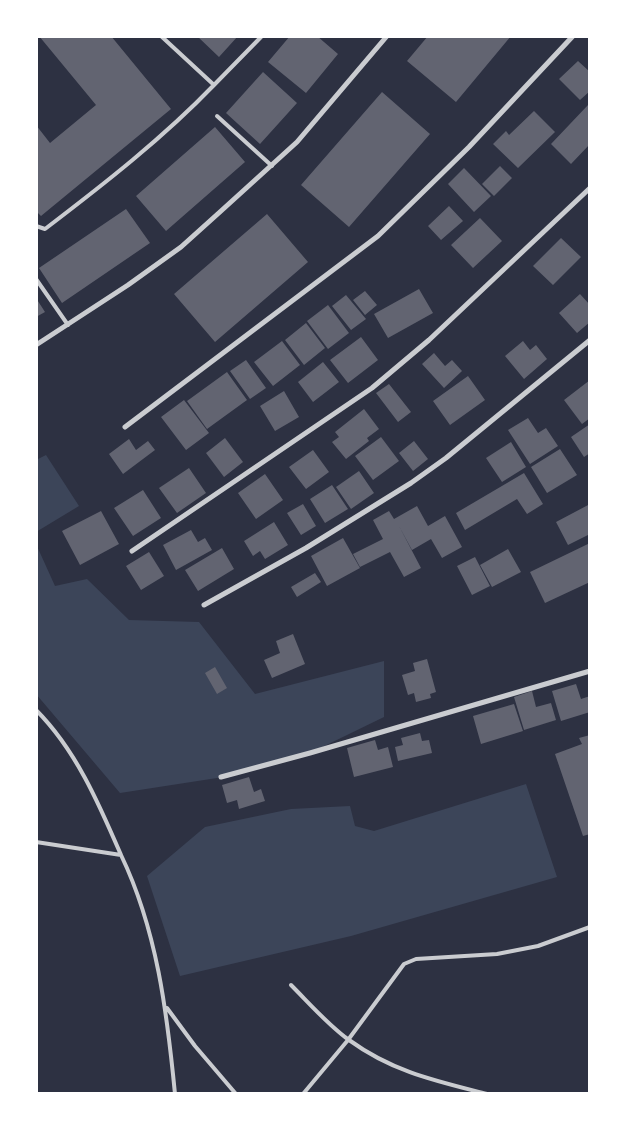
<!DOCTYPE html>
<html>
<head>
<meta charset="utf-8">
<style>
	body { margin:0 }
	#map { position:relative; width:626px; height:1130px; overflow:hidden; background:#2d3142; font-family:"Source Sans 3",sans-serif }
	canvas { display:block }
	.frame { position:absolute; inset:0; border:38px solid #fff; pointer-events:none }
</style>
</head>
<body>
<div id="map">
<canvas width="626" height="1130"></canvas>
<div class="frame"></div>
</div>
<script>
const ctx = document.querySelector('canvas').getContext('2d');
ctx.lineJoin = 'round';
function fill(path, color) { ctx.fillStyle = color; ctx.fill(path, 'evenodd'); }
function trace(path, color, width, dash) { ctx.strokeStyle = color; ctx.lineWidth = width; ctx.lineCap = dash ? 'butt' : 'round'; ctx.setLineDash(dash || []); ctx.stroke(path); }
const green = new Path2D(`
	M46 455 79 506 36 532V460Z
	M36 544 55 586 87 579 129 620 199 622 255 694 384 661V717L310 753 217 778 120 793 36 694Z
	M526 784 557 877 351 936 180 976 147 876 205 827 291 809 350 806 355 826 374 831Z`);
const building = new Path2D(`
	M39 36H111L171 109 41 216 36 211V125L50 143 96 105Z
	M197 36H238L219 57Z
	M290 36H317L338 54 306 93 268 62Z
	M428 36H511L456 102 407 61Z
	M578 61 590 72V91L580 100 559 79Z
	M263 72 297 103 260 144 226 113Z
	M382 92 430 134 349 227 301 185Z
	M588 105 590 107V144L571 164 551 144Z
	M534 111 555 132 518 168 493 144 506 131 509 135Z
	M215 127 245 162 166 231 136 196Z
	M500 166 512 178 494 196 482 184Z
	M464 168 491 196 474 212 448 184Z
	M449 206 463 221 441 240 428 226Z
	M126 209 150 243 62 303 39 268Z
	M267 214 308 262 215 342 174 294Z
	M480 218 502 241 473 268 451 245Z
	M561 238 581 257 553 285 533 266Z
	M419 289 433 313 388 338 374 314Z
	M365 291 377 305 365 315 353 300Z
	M580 294 590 305V322L577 333 559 313Z
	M346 295 366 319 351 330 332 306Z
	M36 298 45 312 36 317Z
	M328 305 349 333 328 349 307 321Z
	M306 323 325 348 304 365 285 340Z
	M361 337 378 360 348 383 330 360Z
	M282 341 300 365 273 386 254 362Z
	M523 341 530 350 536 345 547 359 524 379 505 356Z
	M434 353 445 366 452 360 462 371 444 388 422 364Z
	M246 360 266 388 250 399 230 371Z
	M323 362 339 382 313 402 298 382Z
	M227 372 247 400 207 429 187 401Z
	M468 376 485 400 450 425 433 401Z
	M590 380V418L582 424 564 400Z
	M389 384 411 412 398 422 376 393Z
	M284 391 299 417 275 431 260 406Z
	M184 400 209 433 186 450 161 417Z
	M364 409 379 429 367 438 369 441 346 459 332 442 339 437 335 432Z
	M528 418 538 433 546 428 558 446 530 464 508 430Z
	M590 424V453L584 457 571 437Z
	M381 437 399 461 373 480 355 456Z
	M225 438 243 462 224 477 206 453Z
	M129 439 136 450 148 441 155 450 123 474 109 454Z
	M414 441 428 459 413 471 399 453Z
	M511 442 526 467 502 482 486 458Z
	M560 449 577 475 547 493 531 467Z
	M313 450 329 472 306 489 289 467Z
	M189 468 206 493 177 513 159 488Z
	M359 471 374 493 351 509 336 487Z
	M524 473 543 504 527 514 517 499 465 530 456 513Z
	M265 474 283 500 256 519 238 493Z
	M332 485 348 509 325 523 310 499Z
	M143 490 161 518 133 536 114 508Z
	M303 504 316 526 301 535 287 513Z
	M590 504V534L568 545 556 522Z
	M417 506 428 526 445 516 462 547 442 558 431 539 412 550 399 526 421 568 404 577 390 552 360 567 353 554 383 539 373 520 389 511 394 519Z
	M101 511 119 544 80 565 62 531Z
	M274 522 288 545 265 559 260 551 253 556 244 541Z
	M191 530 198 542 205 538 212 550 176 570 163 545Z
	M343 538 360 568 327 586 311 556Z
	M590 543V582L545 603 530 572Z
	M222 548 234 569 198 591 185 570Z
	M508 549 521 572 492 587 480 565Z
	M149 552 164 576 141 590 126 566Z
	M475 557 490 586 472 595 457 566Z
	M315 573 321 582 297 597 291 587Z
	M293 634 305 664 272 678 264 660 280 653 276 641Z
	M427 659 436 692 430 694 431 698 416 702 414 693 408 695 402 675 415 671 413 663Z
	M215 667 227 688 217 694 205 673Z
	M576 684 581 699 590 696V712L561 721 552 691Z
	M532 691 536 707 551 703 556 720 524 730 514 697Z
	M514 704 523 731 481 744 473 716Z
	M420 733 422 741 429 740 432 753 398 761 395 747 403 745 401 738Z
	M590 735V834L583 836 555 754 582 744 579 738Z
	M375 740 378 750 388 747 393 767 354 777 347 748Z
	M249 777 254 792 261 789 265 801 239 809 237 800 227 803 222 785Z`);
const service = new Path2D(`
	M161 36 214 85 262 36
	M217 116 272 166
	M36 226 45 229C104 184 163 138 214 85
	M36 279 68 325
	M36 710C76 750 99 804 121 855
	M36 842 121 855C157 930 167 1012 175 1094
	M291 985C309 1003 328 1025 349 1040 393 1072 436 1081 487 1094
	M167 1008 195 1046 236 1094
	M303 1094 348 1040 404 964 416 959 497 954 538 946 590 927`);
const minor = new Path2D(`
	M36 345 128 285 181 247 221 211 297 142 387 36
	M125 427 378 236 469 147 573 36
	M132 551 372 388 429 340 590 188
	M204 605 306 548 411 483 446 458 590 340
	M221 777 310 753 590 671`);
fill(green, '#3c4559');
fill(building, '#626471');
trace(service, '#caccd0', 4);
trace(minor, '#caccd0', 5);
</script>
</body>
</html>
